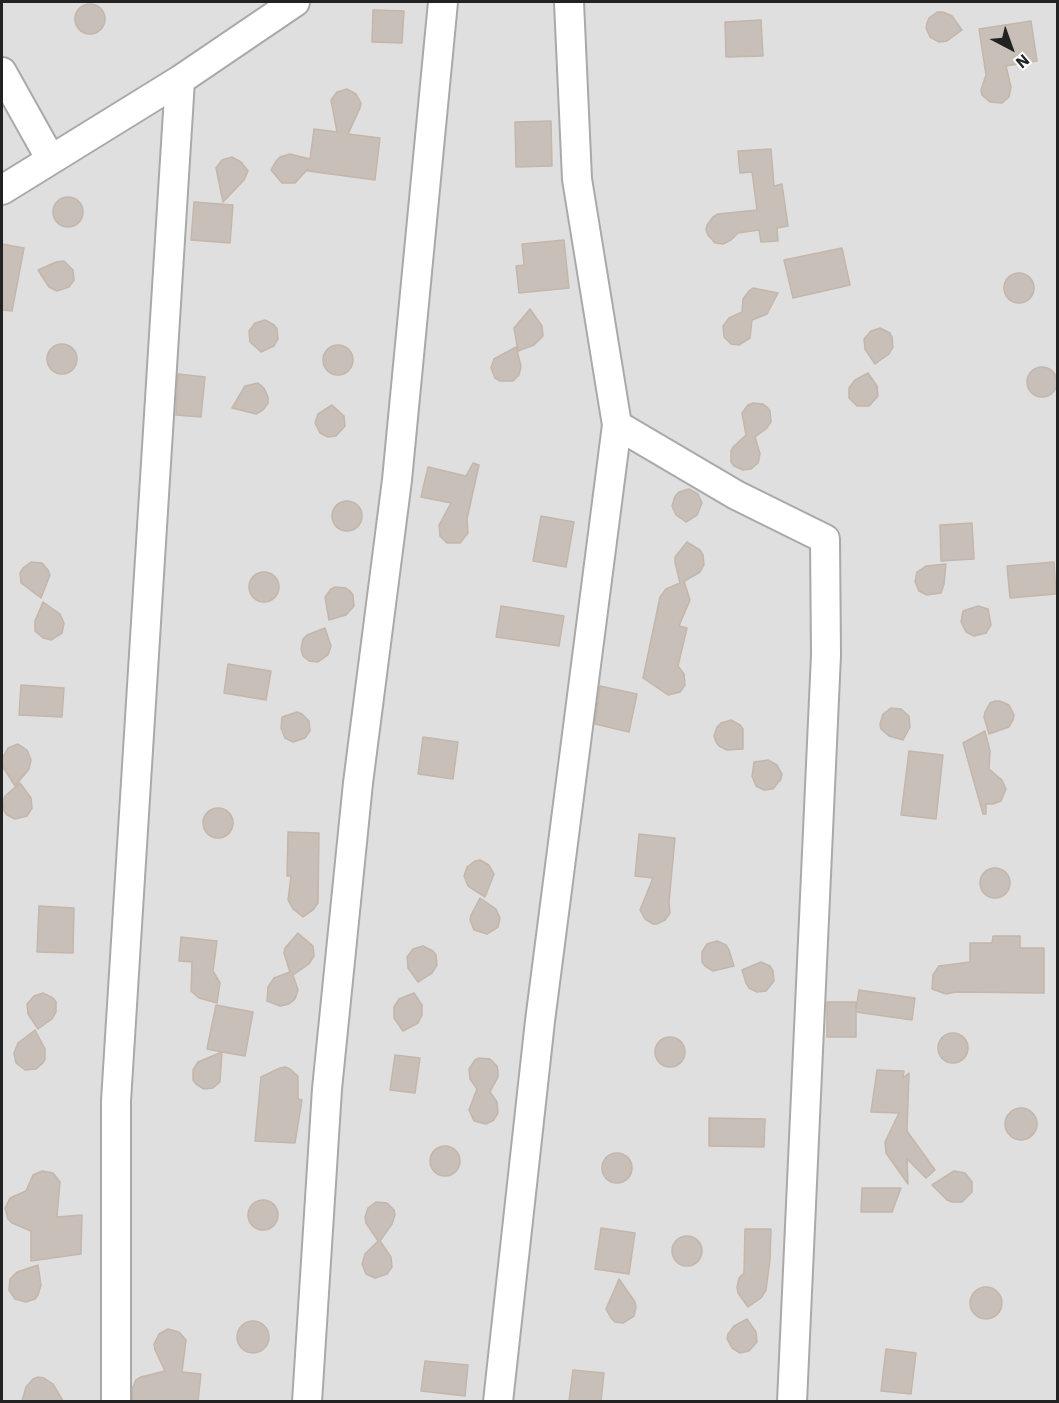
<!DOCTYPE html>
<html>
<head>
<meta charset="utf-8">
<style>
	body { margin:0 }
	#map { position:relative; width:1059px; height:1403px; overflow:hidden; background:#f2efe9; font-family:"IBM Plex Sans",sans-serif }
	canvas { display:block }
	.frame { position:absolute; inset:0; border:3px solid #222; pointer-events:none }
	.north { position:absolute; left:981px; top:18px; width:60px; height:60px; -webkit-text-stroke:4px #fff; paint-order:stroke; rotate:139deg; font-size:16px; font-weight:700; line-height:24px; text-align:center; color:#222 }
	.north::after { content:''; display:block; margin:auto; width:21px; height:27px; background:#222; clip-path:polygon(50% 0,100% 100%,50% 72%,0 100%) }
</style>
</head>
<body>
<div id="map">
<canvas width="1059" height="1403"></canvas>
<div class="frame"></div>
<div class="north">N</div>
</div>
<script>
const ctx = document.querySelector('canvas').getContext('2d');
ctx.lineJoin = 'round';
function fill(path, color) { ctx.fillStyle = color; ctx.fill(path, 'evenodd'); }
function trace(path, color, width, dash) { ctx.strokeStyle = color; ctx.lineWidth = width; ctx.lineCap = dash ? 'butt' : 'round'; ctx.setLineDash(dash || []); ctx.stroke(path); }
const residential = new Path2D(`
	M2 2H1057V1401H2Z`);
const building = new Path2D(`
	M75 19a15 15 0 1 1 30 0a15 15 0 1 1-30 0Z
	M373 10 404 11 402 43 372 42Z
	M937 12H943L952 16 962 30 947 41 939 42 930 37 926 28 927 23 929 18Z
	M761 20 763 56 726 57 725 22Z
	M1031 21 1037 61 1006 66 1011 87 1009 97 1002 103 990 102 982 95 981 90 986 75 979 29Z
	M347 89 356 94 361 103 360 108 348 134 380 138 375 180 308 171V169L295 183H282L271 170 276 161 280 157 290 154 310 159 314 129 337 132 331 100 337 92Z
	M551 121 552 166 516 167 515 122Z
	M771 149 774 186 782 184 788 226 777 228 778 241 761 242 759 230 738 233 731 240 723 244 715 243 708 235 706 230 707 225 713 217 718 214 757 210 752 172 740 173 738 151Z
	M232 157 241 162 248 171 244 180 223 202 216 168 222 160Z
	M53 212a15 15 0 1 1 30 0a15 15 0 1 1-30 0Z
	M194 202 233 205 230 243 191 240Z
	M564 240 569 288 519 293 516 266 524 265 522 244Z
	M2 244 24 248 12 311 2 310Z
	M842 248 850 285 793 298 784 260Z
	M64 261 73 270 74 280 69 287 57 291 49 287 38 270 56 262Z
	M1004 288a15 15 0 1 1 30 0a15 15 0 1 1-30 0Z
	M753 288 778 293 767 314 752 320 750 338 739 345 731 344 724 337 723 326 729 318 742 312 743 299 749 291Z
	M530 309 542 326 543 336 534 345 518 351 514 328Z
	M265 320 274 325 277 329 278 339 274 346 261 352 250 342 249 331 255 323Z
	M880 328 890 333 892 337 893 347 889 354 875 364 865 349 864 339 871 331Z
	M47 359a15 15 0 1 1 30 0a15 15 0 1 1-30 0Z
	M323 360a15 15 0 1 1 30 0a15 15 0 1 1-30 0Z
	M516 347 521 366 519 375 513 381H500L495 378 491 368 494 359Z
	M1027 382a15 15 0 1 1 30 0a15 15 0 1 1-30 0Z
	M868 373 877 386 878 396 869 406H857L849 398V388L855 380Z
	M178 374 205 377 201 417 176 415Z
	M258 383 264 388 268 397V403L263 410 256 414 232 408 245 386Z
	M753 403 763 404 767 407 770 411 771 422 766 429 755 437 760 454 758 463 751 469 743 470 734 466 731 462V451L733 447 746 435 742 413 748 405Z
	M332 405 344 416 345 426 336 436 328 437 320 433 315 423 318 414Z
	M473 463 479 465 467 519 468 533 460 543H447L440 536 439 525 451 503 421 497 428 467 466 476Z
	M689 489 698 494 702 503 697 515 686 522 676 515 672 506 675 496 679 492Z
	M332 516a15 15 0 1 1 30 0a15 15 0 1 1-30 0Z
	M541 516 574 522 566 567 533 561Z
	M972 523 974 559 941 561 940 525Z
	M687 542 700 550 703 555 704 565 700 572 683 582 684 581 690 600 679 626 687 628 678 666 684 674 685 685 680 692 668 695 643 678 660 597 666 589 680 583 675 562V557Z
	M31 562 42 563 48 570 50 575 41 598 21 583 20 573 23 568Z
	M1054 562 1056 594 1010 598 1007 566Z
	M946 564 944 584 941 593 927 595 919 591 915 582 917 572 926 566Z
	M249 587a15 15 0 1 1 30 0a15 15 0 1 1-30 0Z
	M335 587 346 588 350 591 353 595 354 606 346 615 329 620 325 597 331 589Z
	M43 602 60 614 64 623 62 633 51 640 43 638 35 631V621Z
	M501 606 564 616 559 646 496 637Z
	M978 606 988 609 991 625 986 633 974 636 966 632 961 622 963 611Z
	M325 628 331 646 328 655 318 662 309 661 303 656 301 649 303 639 307 635Z
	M228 664 271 671 266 700 224 693Z
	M21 685 64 688 62 717 19 715Z
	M600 686 637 694 629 732 595 724Z
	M995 701H1000L1009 705 1014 715 1013 720 1009 727 989 734 984 717 985 712 990 703Z
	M891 708 901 709 909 716 910 727 903 740 889 736 881 729 880 724 883 714Z
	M297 712 302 714 309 721 310 731 305 738 293 742 285 738 281 728 282 717Z
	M731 720 740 725 743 729V749L727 750 719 746 716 742 714 736 717 727 721 723Z
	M985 731 990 751 989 769 1002 780 1006 789 1001 801 993 804H986V814H983L963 743Z
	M423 737 458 742 453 779 418 774Z
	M18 744 27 750 31 760 29 769 15 786 3 767 2 759 8 748Z
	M909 751 943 755 936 819 901 815Z
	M768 760 777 765 782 774 781 779 773 789 764 790 756 786 752 776 754 762Z
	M20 783 31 798 32 808 27 816 15 819 7 815 4 811 3 800 5 796Z
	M203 823a15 15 0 1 1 30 0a15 15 0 1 1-30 0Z
	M288 832 319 833 318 903 313 910 303 917 293 909 288 900 291 876H287Z
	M639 834 675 838 669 902 670 913 665 920 657 924H653L645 919 640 910 653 878 635 876Z
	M480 860 489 865 494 874 485 897 468 886 464 876 467 867 475 861Z
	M980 883a15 15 0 1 1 30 0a15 15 0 1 1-30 0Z
	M480 898 496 909 500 918 498 927 487 934 474 930 470 920 471 915Z
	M39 906 74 908 73 953 37 952Z
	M298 933 313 946 314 956 309 964 293 975 298 990 295 999 289 1004 280 1006 267 1001 268 987 274 978 290 972 284 953 285 948Z
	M993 936H1020V948H1044V993L956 992 946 994 932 989 933 975 939 966 970 962V943H992Z
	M181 937 217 941 213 971 220 983 217 1003 199 998 191 991 192 962 179 961Z
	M717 941 726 945 729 950 734 966 713 971 705 966 702 962V952L707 944Z
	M423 946 433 951 436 955 437 965 432 973 418 982 408 968 407 957 413 949Z
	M761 962 770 966 773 971 774 981 766 991 757 992 749 988 746 983 742 970Z
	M859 990 915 998 912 1020 856 1012V1037H827V1002H856V1010Z
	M43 993 53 998 56 1002V1012L52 1019 38 1029 28 1014 27 1004 34 996Z
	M414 993 422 1005V1015L418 1023 403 1031 394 1018V1007L399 999Z
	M216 1005 253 1012 245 1056 222 1052 220 1082 213 1088 204 1089 196 1084 193 1080V1070L198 1062 222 1052 207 1049Z
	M35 1030 45 1049V1059L43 1063 36 1069 25 1070 16 1063 14 1053 18 1043Z
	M938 1048a15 15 0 1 1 30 0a15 15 0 1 1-30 0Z
	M655 1052a15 15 0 1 1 30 0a15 15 0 1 1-30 0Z
	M395 1055 420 1058 415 1093 390 1090Z
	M479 1058 490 1059 497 1066 498 1071V1077L490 1092 497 1102 498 1113 494 1120 486 1124 474 1121 469 1110 477 1089 470 1079 469 1069 475 1060Z
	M285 1067 290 1069 298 1076V1099L302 1100 295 1143 255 1141 261 1077 280 1068Z
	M877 1070 904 1071 903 1078 909 1073 907 1131 935 1170 926 1178 907 1159 908 1184 886 1153 885 1142 899 1113 871 1112Z
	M1005 1124a16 16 0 1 1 32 0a16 16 0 1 1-32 0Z
	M709 1118 765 1119 764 1147 709 1146Z
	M430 1161a15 15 0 1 1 30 0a15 15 0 1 1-30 0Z
	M602 1168a15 15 0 1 1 30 0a15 15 0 1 1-30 0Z
	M42 1171 53 1173 60 1182 57 1217 82 1215 81 1254 31 1261V1231L12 1223 8 1219 5 1208 10 1198 26 1191 33 1175Z
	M954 1171 965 1173 972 1182V1192L962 1202H952L947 1200 932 1185Z
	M862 1188H901L892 1212H861Z
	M248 1215a15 15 0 1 1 30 0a15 15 0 1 1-30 0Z
	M376 1202 387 1203 394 1210 395 1215 392 1224 380 1241 391 1257 392 1267 387 1274 375 1278 366 1274 362 1264 365 1254 378 1241 366 1223 365 1217 368 1208Z
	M601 1228 635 1233 629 1274 595 1269Z
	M745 1229H771L770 1260 766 1290 761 1298 748 1307 738 1293 737 1287 739 1278 744 1273Z
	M672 1251a15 15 0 1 1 30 0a15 15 0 1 1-30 0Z
	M38 1265 41 1285 38 1295 35 1299 26 1302 15 1299 9 1290 10 1279 17 1272Z
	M619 1279 635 1302 636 1307 634 1316 623 1323 615 1322 611 1318 606 1309Z
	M970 1303a16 16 0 1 1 32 0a16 16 0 1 1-32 0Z
	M747 1319 756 1332 757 1342 749 1351 740 1353 732 1348 727 1339 728 1334 734 1326Z
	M237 1337a16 16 0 1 1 32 0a16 16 0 1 1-32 0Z
	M168 1329 179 1332 186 1340 182 1372 201 1374 198 1401H133L132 1389 136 1380 141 1377 165 1371 155 1350 154 1344 159 1334Z
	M886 1349 916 1353 911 1394 881 1391Z
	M425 1361 468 1365 465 1396 421 1391Z
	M573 1370 604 1373 601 1401H569Z
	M38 1377 44 1378 53 1384 63 1401H22L26 1387 33 1379Z`);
const minor = new Path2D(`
	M2 72 50 158
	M2 190 180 80 295 2
	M617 425 736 495 825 539 826 655 792 1402
	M116 1402V1101L180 80
	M307 1402 327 1089 358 783 397 480 443 2
	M498 1402 540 1021 617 425 577 179 569 2`);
fill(residential, '#e0dfdf');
fill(building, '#c7bfb8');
trace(building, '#c4b6ab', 1.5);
trace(minor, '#a9a9a9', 32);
trace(minor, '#fff', 28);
</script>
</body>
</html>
